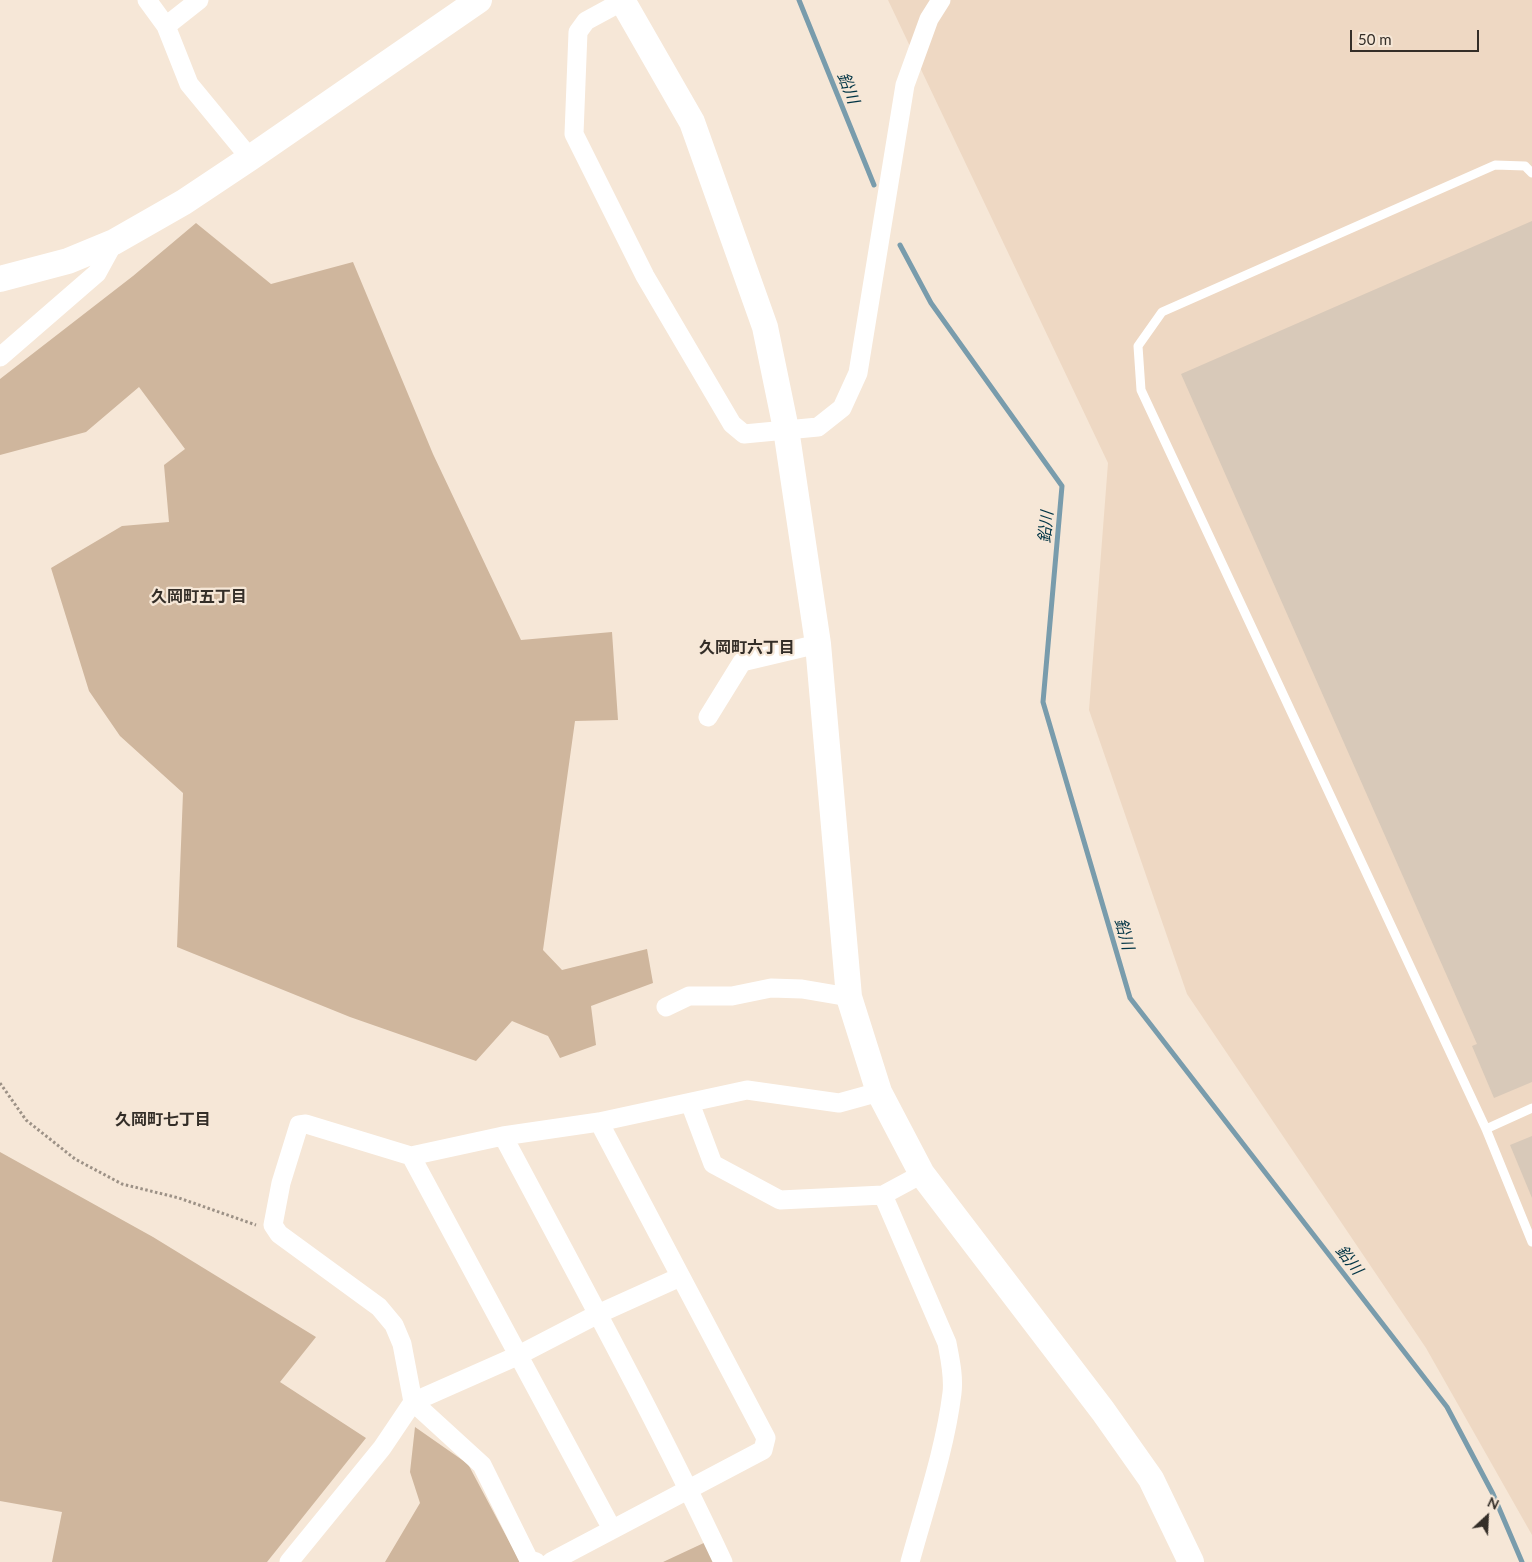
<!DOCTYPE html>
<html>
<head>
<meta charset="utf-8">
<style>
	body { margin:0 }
	#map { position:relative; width:1532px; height:1562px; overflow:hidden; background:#f6e7d7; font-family:Lato,sans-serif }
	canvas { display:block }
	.north { position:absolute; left:1462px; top:1492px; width:50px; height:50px; -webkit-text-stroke:4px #f6e7d7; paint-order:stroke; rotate:25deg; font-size:14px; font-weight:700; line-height:20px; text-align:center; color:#342e28 }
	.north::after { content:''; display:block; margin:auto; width:18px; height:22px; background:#342e28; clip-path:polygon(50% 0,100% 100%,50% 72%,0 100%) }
	.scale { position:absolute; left:1350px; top:30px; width:129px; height:22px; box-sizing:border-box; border:2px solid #342e28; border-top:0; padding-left:6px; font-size:15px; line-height:18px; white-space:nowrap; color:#342e28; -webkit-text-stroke:4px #f6e7d7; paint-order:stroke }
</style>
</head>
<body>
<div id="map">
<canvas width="1532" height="1562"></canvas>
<div class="north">N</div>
<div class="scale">50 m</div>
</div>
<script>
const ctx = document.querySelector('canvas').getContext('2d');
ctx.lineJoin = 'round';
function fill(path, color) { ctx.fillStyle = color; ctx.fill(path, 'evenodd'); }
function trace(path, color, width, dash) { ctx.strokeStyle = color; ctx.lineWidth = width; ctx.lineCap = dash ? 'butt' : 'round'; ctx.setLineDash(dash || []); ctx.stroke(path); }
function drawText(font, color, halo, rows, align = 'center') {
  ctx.font = font + ' Lato,"Noto Sans JP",sans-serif'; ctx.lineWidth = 4.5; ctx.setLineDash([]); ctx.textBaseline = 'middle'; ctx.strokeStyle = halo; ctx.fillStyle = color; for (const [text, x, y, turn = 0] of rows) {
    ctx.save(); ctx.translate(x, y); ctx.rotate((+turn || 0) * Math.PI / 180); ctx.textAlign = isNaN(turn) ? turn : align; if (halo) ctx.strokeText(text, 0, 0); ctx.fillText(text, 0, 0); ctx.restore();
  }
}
const built = new Path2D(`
	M888 0H1532V1535L1426 1348 1187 994 1089 710 1108 463Z`);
const green = new Path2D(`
	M196 223 271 284 353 262 433 454 521 640 612 632 618 720 575 721 543 950 562 970 647 949 653 983 591 1006 596 1045 560 1058 548 1036 512 1021 476 1061 350 1017 177 947 183 793 120 736 89 691 51 568 122 526 169 522 164 465 185 449 139 387 86 432 0 455V379L133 276Z
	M0 1152 153 1237 316 1337 280 1382 366 1438 267 1562H52L62 1512 0 1501Z
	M415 1427 468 1464 520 1562H385L420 1503 410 1472Z
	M708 1541 718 1562H663Z`);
const stream = new Path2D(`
	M799 0 874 185
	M900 245 931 303 1062 486 1043 702 1130 998 1447 1407 1493 1494 1522 1562`);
const building = new Path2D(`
	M1532 221V1082L1494 1098 1472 1046 1477 1044 1181 374Z
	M1532 1136V1198L1510 1145Z`);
const path = new Path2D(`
	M0 1083 26 1120 75 1159 122 1184 179 1198 256 1225`);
const lane = new Path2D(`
	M1532 173 1525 166 1495 165 1162 312 1138 346 1141 390 1486 1129 1532 1242
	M1486 1129 1532 1108`);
const street = new Path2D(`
	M147 0 166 26 189 84 250 158
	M623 1 586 21 578 32 574 134 645 276 732 424 744 434 818 427 842 408 858 373 905 85 929 19 941 0
	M166 26 199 0
	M0 357 97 273 114 242
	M708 717 742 662 818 644
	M666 1007 689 996H732L771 988 802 989 849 997
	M690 1103 713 1164 780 1200 883 1195
	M503 1136C578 1277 655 1417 723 1562
	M411 1156 612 1529
	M289 1562 382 1448 413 1402 517 1356 598 1314 680 1277
	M536 1562 529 1560 482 1465 413 1402 402 1344 394 1325 379 1307 279 1234 273 1225 281 1183 299 1125 306 1124 411 1156 503 1136 599 1122 747 1090 839 1103 879 1092
	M551 1562 763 1450 766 1438 599 1122
	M910 1562C925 1507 945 1450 952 1393 954 1376 950 1359 947 1343L883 1195 922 1174`);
const secondary = new Path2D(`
	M622 0 692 122 765 327 786 429 818 644 849 997 879 1092 922 1174 1103 1411 1151 1479 1191 1562
	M0 279 68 261 114 242 184 202 250 158 479 0`);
const waterNames = [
	["鉛川",848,88,68],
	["鉛川",1046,527,-85],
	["鉛川",1124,934,74],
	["鉛川",1349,1260,52]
];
const neighbourhoodNames = [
	["久岡町五丁目",199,597],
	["久岡町六丁目",747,648],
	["久岡町七丁目",163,1120]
];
fill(built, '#eed8c3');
fill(green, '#cfb69d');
trace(stream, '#799cac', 5);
fill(building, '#d8c9b9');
trace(path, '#9c9186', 3, [2.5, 2.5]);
trace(lane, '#fff', 9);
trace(street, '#fff', 19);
trace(secondary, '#fff', 26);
drawText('italic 16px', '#003445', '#f6e7d7', waterNames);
drawText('bold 16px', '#342e28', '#f6e7d7', neighbourhoodNames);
</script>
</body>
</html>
